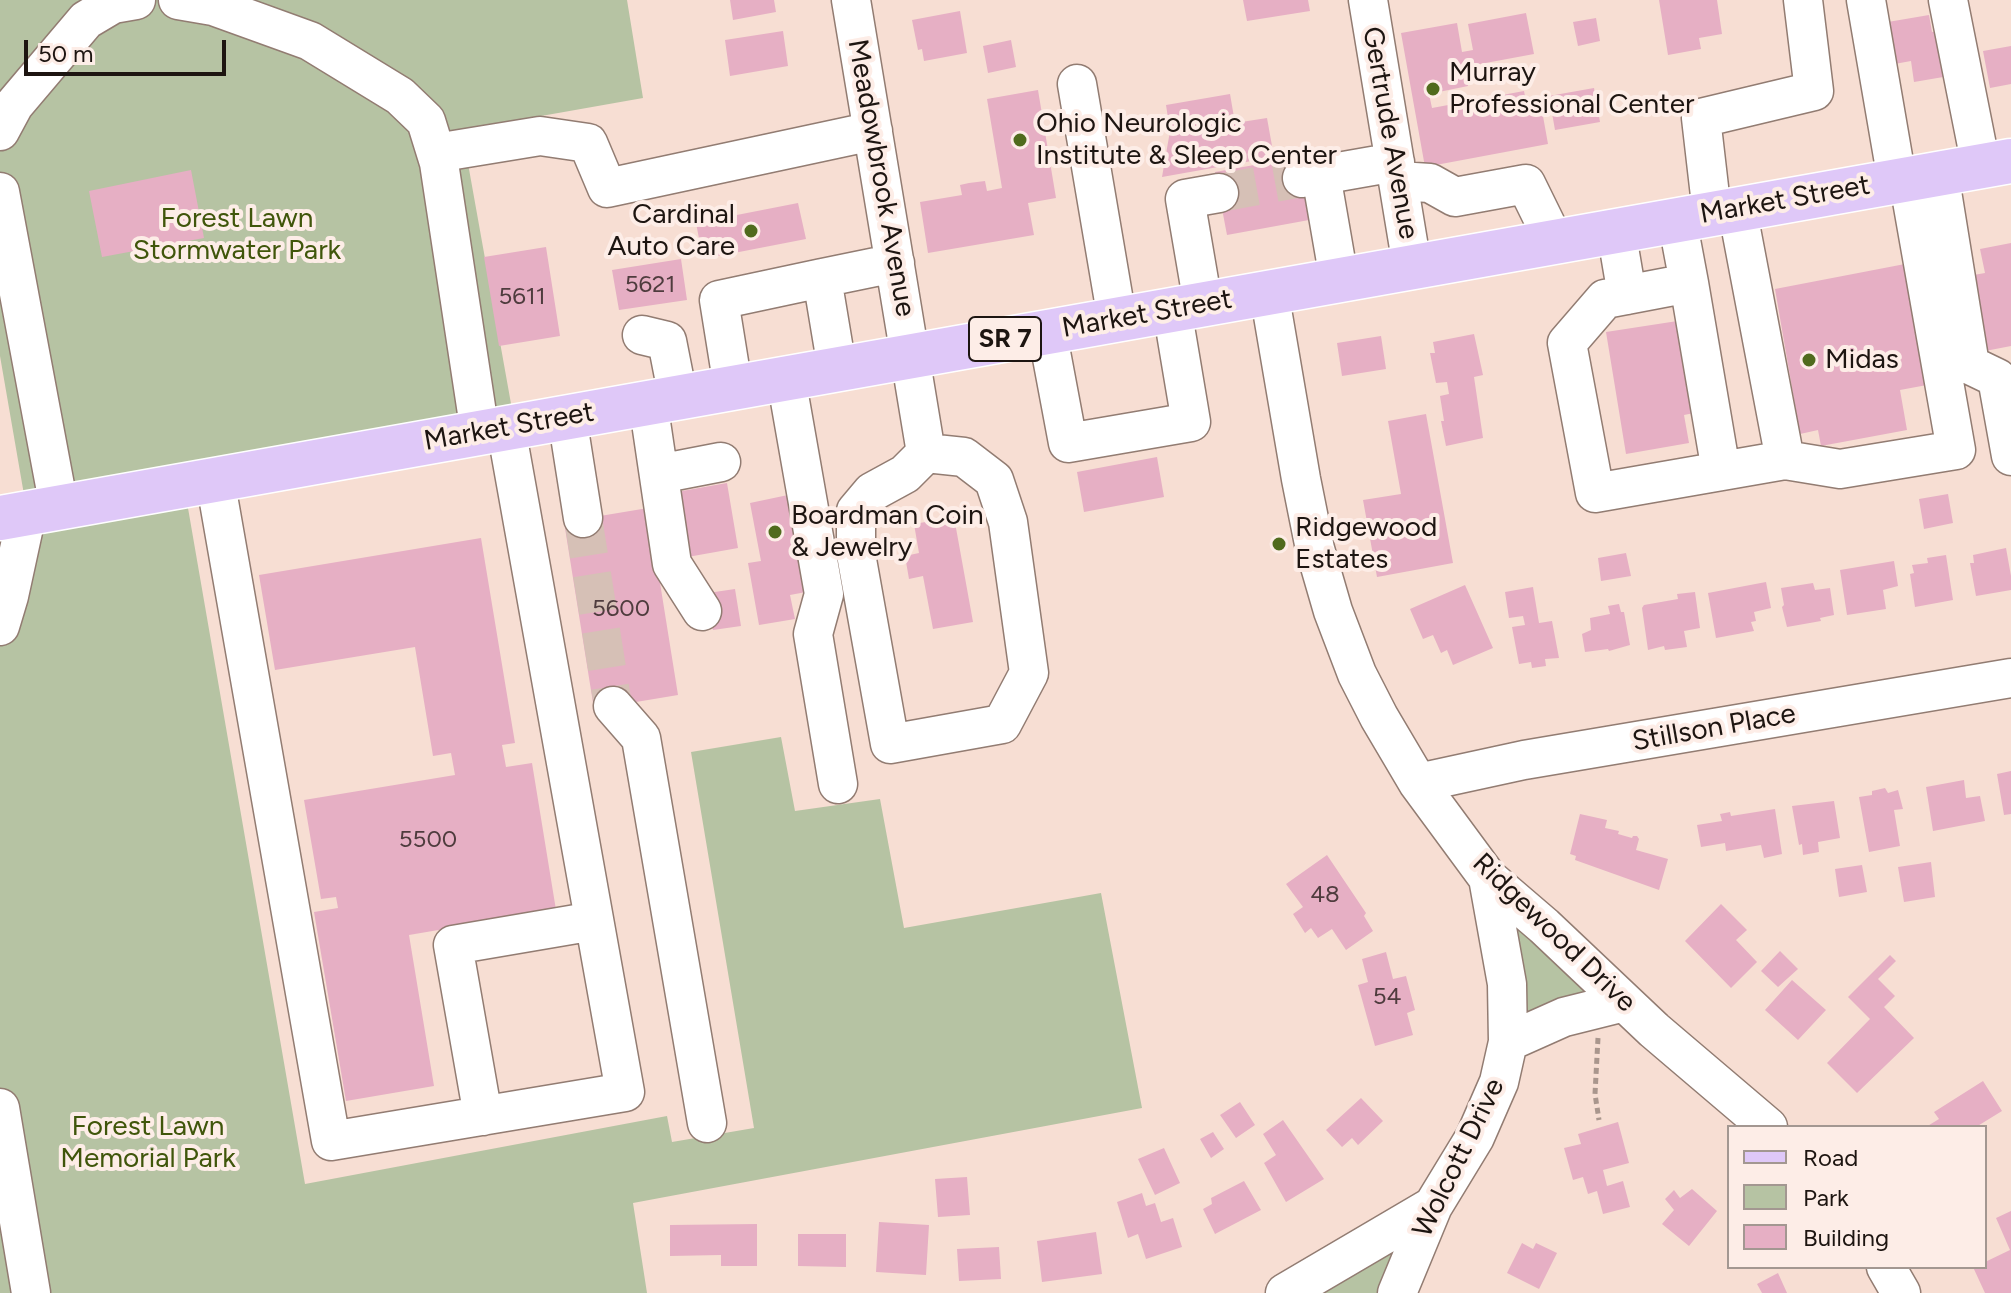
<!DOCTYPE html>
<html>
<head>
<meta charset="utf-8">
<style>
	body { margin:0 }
	#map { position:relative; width:2011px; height:1293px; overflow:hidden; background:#f7ded3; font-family:Figtree,sans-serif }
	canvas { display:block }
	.legend { position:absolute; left:1727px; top:1125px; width:260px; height:144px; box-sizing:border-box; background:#fdede7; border:2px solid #a39791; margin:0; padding:10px 14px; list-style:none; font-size:24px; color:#1d1511 }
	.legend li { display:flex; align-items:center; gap:16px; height:40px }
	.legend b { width:40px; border:2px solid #a39791 }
	.scale { position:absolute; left:24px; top:40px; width:202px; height:36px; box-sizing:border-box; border:4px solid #1d1511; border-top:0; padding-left:10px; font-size:24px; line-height:28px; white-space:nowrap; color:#1d1511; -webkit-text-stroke:6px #fdede7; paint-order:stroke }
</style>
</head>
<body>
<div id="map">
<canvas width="2011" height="1293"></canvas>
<ul class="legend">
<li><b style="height:10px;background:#dfc8f8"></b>Road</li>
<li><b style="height:22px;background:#b6c3a3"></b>Park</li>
<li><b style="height:22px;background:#e6afc4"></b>Building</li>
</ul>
<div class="scale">50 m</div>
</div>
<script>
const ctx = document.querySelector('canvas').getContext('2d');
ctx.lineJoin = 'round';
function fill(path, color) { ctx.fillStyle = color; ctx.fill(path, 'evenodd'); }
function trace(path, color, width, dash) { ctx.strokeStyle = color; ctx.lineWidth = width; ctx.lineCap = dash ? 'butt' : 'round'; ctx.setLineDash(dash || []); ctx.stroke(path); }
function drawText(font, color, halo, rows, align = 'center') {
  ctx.font = font + ' Figtree,sans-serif'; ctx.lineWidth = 8; ctx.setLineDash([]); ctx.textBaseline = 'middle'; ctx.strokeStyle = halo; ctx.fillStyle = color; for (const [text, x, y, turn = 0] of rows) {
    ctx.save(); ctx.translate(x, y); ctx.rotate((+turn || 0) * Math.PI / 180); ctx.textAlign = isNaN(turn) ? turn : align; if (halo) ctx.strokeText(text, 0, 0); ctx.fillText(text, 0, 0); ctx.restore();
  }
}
const green = new Path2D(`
	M0 0H627L643 98 462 130 515 426 184 485 305 1184 667 1116 672 1142 754 1128 691 752 781 737 795 811 880 799 904 928 1101 893 1142 1108 633 1203 647 1293H0V517L27 512 0 356Z
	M1488 878 1624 1002 1508 1042Z
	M1433 1206 1397 1293H1312Z`);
const building = new Path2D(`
	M730 0H774L776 12 733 20Z
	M1243 0H1308L1310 11 1247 21Z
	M1659 0H1717L1722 34 1699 38 1701 49 1668 55Z
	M960 11 967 53 924 61 922 49 918 50 912 20Z
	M1526 13 1534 54 1464 67 1468 86 1429 94 1432 108 1524 91 1527 107 1541 105 1548 144 1425 167 1401 33 1457 23 1462 52 1473 50 1468 24Z
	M1929 15 1932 32 1947 30 1955 75 1914 82 1911 61 1889 65 1882 23Z
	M1596 18 1600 41 1578 46 1573 22Z
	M783 31 788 66 730 76 725 40Z
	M1011 40 1016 67 988 73 983 46Z
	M2011 46V84L1990 88 1983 51Z
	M1594 88 1600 122 1555 130 1549 96Z
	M1038 90 1056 198 1028 203 1034 235 928 253 920 202 962 195 960 185 969 183 985 181 987 191 1002 188 987 99Z
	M1230 94 1235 123 1267 118 1274 157 1162 177 1170 131 1166 105Z
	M1299 157 1309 220 1227 235 1215 172Z
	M191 170 204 238 102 257 89 191Z
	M798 203 806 239 703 259 696 223Z
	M2011 243V346L1980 352 1968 276 1985 273 1980 249Z
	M546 247 560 336 499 346 484 257Z
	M681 259 687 300 619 310 612 270Z
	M1905 264 1927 385 1900 390 1907 430 1821 446 1818 430 1800 434 1775 289Z
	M1684 320 1699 412 1684 415 1689 443 1626 454 1606 332Z
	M1474 334 1483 375 1474 377 1483 438 1446 446 1441 421H1444L1440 396 1449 394 1447 382 1436 383 1430 353H1435L1433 342Z
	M1381 336 1386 369 1342 376 1337 343Z
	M1426 414 1453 563 1377 577 1363 500 1401 494 1388 421Z
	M1157 457 1164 497 1084 512 1077 472Z
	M727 483 738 548 682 558 671 493Z
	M1948 494 1953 523 1924 529 1919 499Z
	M788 495 806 592 790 595 795 619 759 625 748 563 761 561 750 503Z
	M648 508 678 695 594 709 564 522Z
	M954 517 973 622 933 629 923 576 909 579 905 556 919 553 914 524Z
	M481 538 515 743 502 745 506 767 532 763 556 910 409 935 434 1086 346 1101 314 912 338 908 336 897 321 899 304 800 455 775 451 753 433 756 415 647 275 670 259 575Z
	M2006 548 2011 576V590L1976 596 1970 563H1974L1973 555Z
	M1626 553 1631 576 1601 581 1598 558Z
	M1946 555 1953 600 1915 607 1910 574 1914 573 1912 565 1928 563 1927 558Z
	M1894 561 1898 586 1883 590 1886 609 1847 615 1840 570Z
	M1766 582 1771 608 1754 612 1756 621 1751 622 1754 631 1716 638 1708 593Z
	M1813 583 1815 590 1830 588 1834 615 1820 618 1821 621 1787 627 1782 607 1784 605 1781 588Z
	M1465 585 1493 648 1453 665 1447 650 1441 653 1433 635 1423 639 1410 609Z
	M1533 587 1539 623 1552 621 1559 658 1545 659 1546 666 1532 668 1531 662 1519 664 1512 627 1525 625 1523 616 1509 618 1505 592Z
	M735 589 741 626 713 630 708 593Z
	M1695 592 1700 628 1684 631 1687 647 1665 650 1664 646 1648 650 1642 608 1644 605 1678 599 1677 594Z
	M1619 604 1621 612H1624L1630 645 1609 651 1608 649 1585 652 1582 634 1591 630 1590 618 1610 614 1608 606Z
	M2011 771V814L2004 815 1997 774Z
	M1964 780 1966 798 1980 796 1985 821 1933 831 1926 787Z
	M1885 788 1888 793 1898 790 1903 809 1894 810 1900 846 1869 852 1859 797 1872 795V791Z
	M1834 801 1840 838 1818 842 1819 852 1803 855 1802 844 1799 845 1792 806Z
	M1775 809 1782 854 1764 858 1761 845 1726 851 1725 843 1701 847 1697 825 1722 821 1720 814 1730 812 1731 816Z
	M1580 814 1607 820 1605 828 1619 831 1618 834 1632 838 1633 836H1637L1639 839 1636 850 1668 859 1659 890 1575 860 1576 856 1570 854Z
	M1327 855 1366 913 1364 916 1373 931 1346 950 1332 929 1318 938 1311 928 1305 933 1293 914 1303 907 1286 884Z
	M1931 862 1935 897 1904 902 1898 867Z
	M1862 865 1867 892 1839 897 1835 869Z
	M1721 904 1747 930 1736 940 1757 962 1731 988 1685 941Z
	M1780 951 1798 969 1778 987 1761 971Z
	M1386 952 1393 979 1406 976 1415 1010 1407 1013 1413 1035 1375 1046 1358 985 1368 982 1362 959Z
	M1890 955 1896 961 1878 979 1895 996 1884 1007 1914 1038 1857 1093 1827 1063 1870 1019 1848 997Z
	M1792 980 1826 1010 1798 1040 1765 1010Z
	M1983 1081 2002 1111 1976 1127H1926L1939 1119 1934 1112Z
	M1361 1098 1383 1121 1358 1145 1352 1138 1342 1147 1326 1130Z
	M1240 1102 1255 1125 1236 1138 1220 1115Z
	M1283 1120 1324 1179 1286 1202 1264 1163 1276 1155 1263 1134Z
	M1618 1122 1629 1163 1603 1170 1607 1186 1623 1181 1630 1207 1603 1214 1597 1191 1588 1194 1583 1177 1573 1180 1564 1148 1581 1144 1578 1134Z
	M1213 1132 1224 1149 1211 1158 1200 1139Z
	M1164 1148 1180 1183 1155 1195 1138 1159Z
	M967 1177 970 1215 938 1217 935 1179Z
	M1244 1181 1261 1210 1215 1234 1203 1209 1212 1204 1211 1198Z
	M1692 1189 1717 1211 1689 1246 1662 1224 1674 1210 1665 1199 1674 1190 1680 1198Z
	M1142 1193 1146 1206 1155 1203 1161 1222 1173 1218 1182 1247 1146 1259 1138 1234 1128 1238 1117 1202Z
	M2011 1211V1293H1985L1973 1267H1985V1262L2010 1250 1996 1218Z
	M879 1222 929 1225 926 1275 876 1272Z
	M757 1224V1266H721V1255L670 1256V1225Z
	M1096 1232 1102 1274 1042 1282 1037 1241Z
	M798 1234H846V1267L798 1266Z
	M1522 1243 1533 1249 1536 1243 1557 1253 1539 1289 1507 1273Z
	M999 1247 1001 1279 959 1281 957 1249Z
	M1778 1273 1787 1293H1762L1757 1284Z`);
const minorTunnel = new Path2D(`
	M1219 193 1302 178
	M583 518 613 706`);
const path = new Path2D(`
	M1598 1038 1595 1094 1599 1120`);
const minor = new Path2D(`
	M178 0 213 6 310 41 400 96 426 121 439 163 480 433
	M851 0 926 453 905 474 872 492 856 511V554L890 744 1002 724 1029 673 1008 522 994 480 964 457 926 453
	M1368 0 1412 266
	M1866 0 1897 180
	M1948 0 1981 166
	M1077 84 1117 319
	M0 131 14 105 86 20 113 4 136 0
	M436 153 540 136 588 143 607 188 873 131
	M1939 173 1970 365 1997 378 2011 456
	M1321 175 1395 162
	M1302 178 1321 175 1339 279
	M1398 181 1430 183 1455 197 1526 184 1554 241
	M0 192 59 507
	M1712 213 1701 118 1814 91 1803 0
	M1677 219 1689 283
	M1616 230 1627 295
	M822 278 895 263
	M1269 292 1301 479 1315 549 1333 611 1357 674 1379 717 1418 783 1488 878 1544 926 1654 1030 1768 1127
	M1203 304 1185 199 1219 193
	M1047 331 1068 443 1191 422 1172 309
	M642 335 667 341 678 397
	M786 378 824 594 813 634 838 784
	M733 387 719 300 822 278 837 368
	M648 402 672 564 702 611
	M567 417 583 518
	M1785 460 1840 469 1956 450 1908 178
	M1721 471 1689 283 1605 299 1567 343 1595 493 1785 460 1737 208
	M659 474 721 462
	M215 479 331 1141 625 1092 506 428
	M0 626 9 596 27 513
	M613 706 641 738 707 1123
	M1418 783 1524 760 2011 678
	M1508 1042 1564 1017 1624 1002
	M0 1108 31 1293
	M483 1116 453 945 594 921
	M1886 1267 1901 1293
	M1285 1293 1433 1206
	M1397 1293 1433 1206 1475 1137 1499 1082 1508 1042 1507 984 1488 878`);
const major = new Path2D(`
	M0 518 2011 161`);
const markers = [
	[1433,89,8,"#506b1d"],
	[1020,140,8,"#506b1d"],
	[751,231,8,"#506b1d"],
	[1809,360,8,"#506b1d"],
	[775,532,8,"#506b1d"],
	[1279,544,8,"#506b1d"]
];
const numberNames = [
	["5621",650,285],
	["5611",522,297],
	["5600",621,609],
	["5500",428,840],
	["48",1325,895],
	["54",1387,997]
];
const shields = [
	[1005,339,72]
];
const shieldNames = [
	["SR 7",1005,339]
];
const poiNames = [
	["Murray",1449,73],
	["Professional Center",1449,105],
	["Ohio Neurologic",1036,124],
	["Institute & Sleep Center",1036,156],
	["Cardinal",735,215,"right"],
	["Auto Care",735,247,"right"],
	["Midas",1825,360],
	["Boardman Coin",791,516],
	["& Jewelry",791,548],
	["Ridgewood",1295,528],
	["Estates",1295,560]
];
const streetNames = [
	["Gertrude Avenue",1390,133,80],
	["Meadowbrook Avenue",881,178,80],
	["Market Street",1785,200,-10],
	["Market Street",1147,314,-10],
	["Market Street",509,427,-10],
	["Stillson Place",1714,728,-10],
	["Ridgewood Drive",1554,933,44],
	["Wolcott Drive",1459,1158,-64]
];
const parkNames = [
	["Forest Lawn",237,219],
	["Stormwater Park",237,251],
	["Forest Lawn",148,1127],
	["Memorial Park",148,1159]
];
fill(green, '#b6c3a3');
fill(building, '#e6afc4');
trace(minorTunnel, '#d6c0b6', 38, [38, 19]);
trace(minor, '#927c72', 41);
trace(major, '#fff', 47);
trace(path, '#a9968d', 5, [6, 4]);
trace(minor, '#fff', 38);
trace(major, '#dfc8f8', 44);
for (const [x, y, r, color] of markers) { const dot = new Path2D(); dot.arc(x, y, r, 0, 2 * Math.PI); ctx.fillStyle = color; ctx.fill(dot); trace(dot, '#fdede7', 3); }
drawText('24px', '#4f3c3e', null, numberNames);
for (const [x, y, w] of shields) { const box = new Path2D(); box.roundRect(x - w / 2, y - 22, w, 44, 6); ctx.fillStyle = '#fdede7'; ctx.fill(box); trace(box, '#1d1511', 2); }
drawText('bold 26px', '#1d1511', null, shieldNames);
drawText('28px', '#1d1511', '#fdede7', poiNames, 'left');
drawText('28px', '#1d1511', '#fdede7', streetNames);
drawText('28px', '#40560b', '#fdede7', parkNames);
</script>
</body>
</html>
